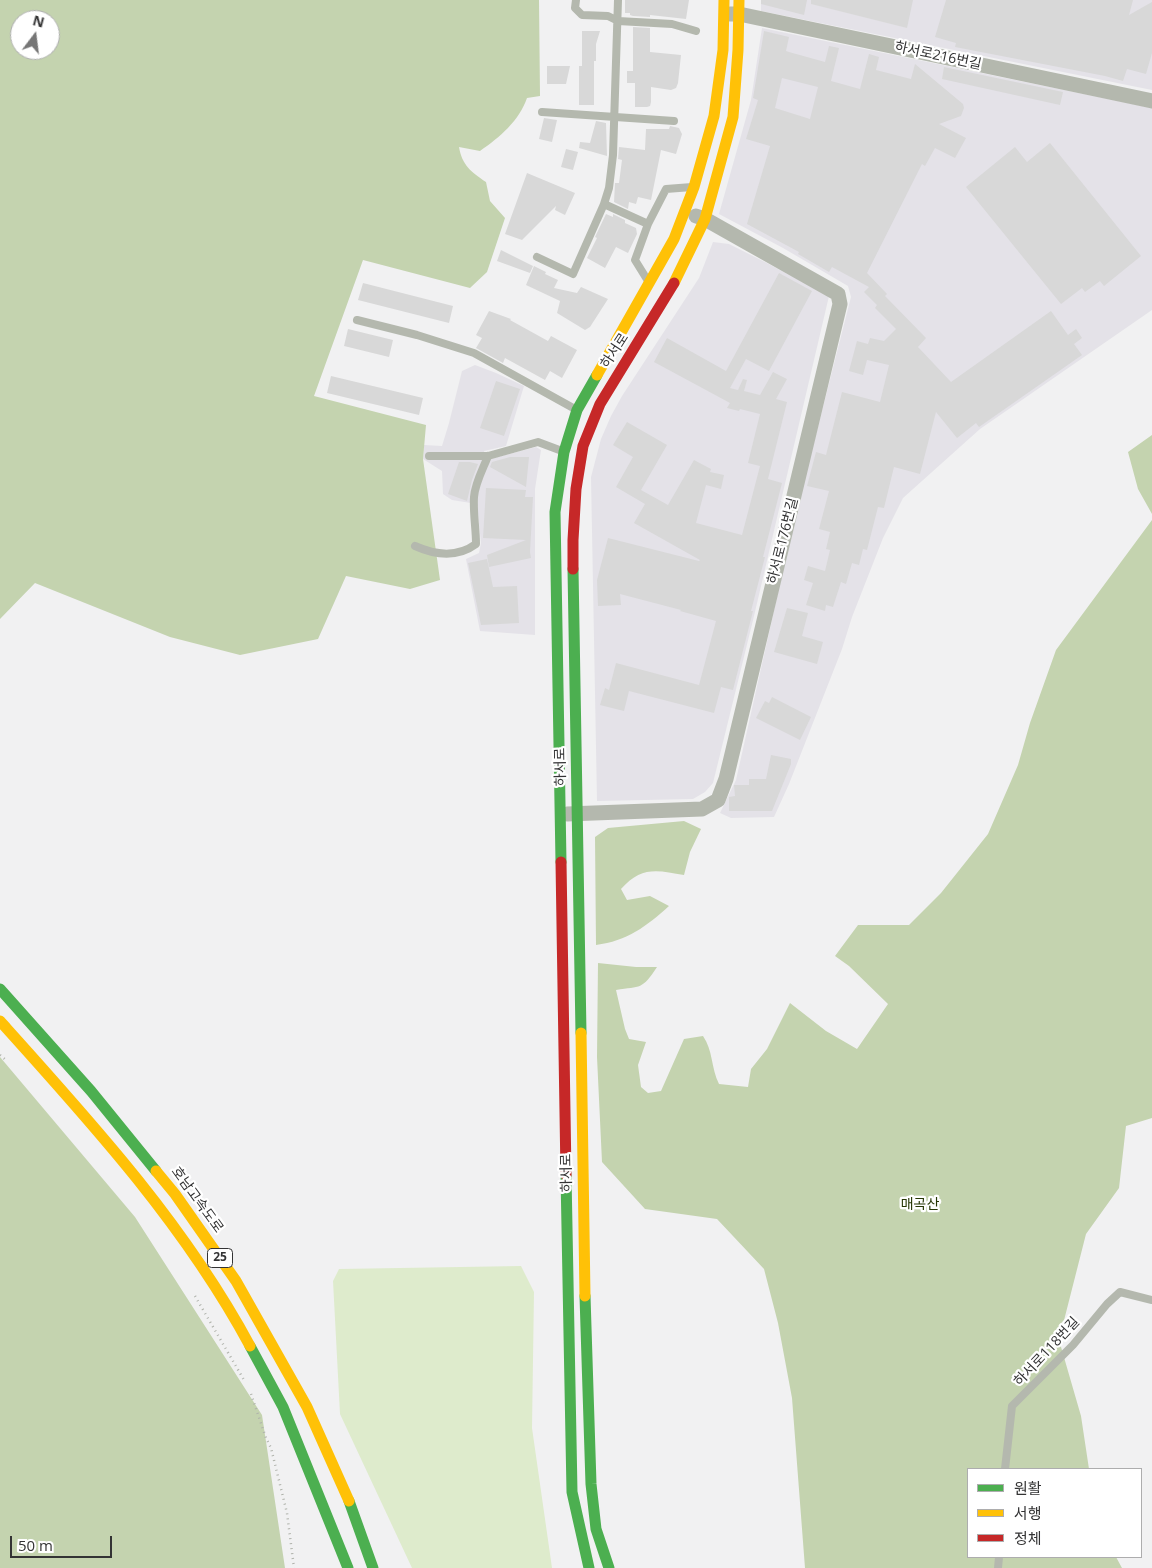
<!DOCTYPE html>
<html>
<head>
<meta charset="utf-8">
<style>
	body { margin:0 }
	#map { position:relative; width:1152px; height:1568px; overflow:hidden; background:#f1f1f2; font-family:"Open Sans","Noto Sans KR",sans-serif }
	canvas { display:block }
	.legend { position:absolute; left:967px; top:1468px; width:175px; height:90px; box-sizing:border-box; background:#fff; border:1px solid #adadae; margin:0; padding:6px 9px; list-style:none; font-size:15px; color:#333334 }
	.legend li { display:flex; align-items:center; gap:10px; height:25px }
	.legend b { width:25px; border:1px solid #adadae }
	.north { position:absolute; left:10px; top:10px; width:50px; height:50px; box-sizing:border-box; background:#fff; border:1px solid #adadae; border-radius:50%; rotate:15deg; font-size:14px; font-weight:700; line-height:20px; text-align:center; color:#333334 }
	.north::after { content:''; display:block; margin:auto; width:18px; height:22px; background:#767676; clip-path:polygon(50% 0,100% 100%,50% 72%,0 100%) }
	.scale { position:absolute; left:10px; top:1536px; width:102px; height:22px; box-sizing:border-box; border:2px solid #333334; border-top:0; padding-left:6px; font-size:15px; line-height:18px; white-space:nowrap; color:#333334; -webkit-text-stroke:4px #fff; paint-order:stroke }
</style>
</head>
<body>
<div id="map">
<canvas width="1152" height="1568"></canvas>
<ul class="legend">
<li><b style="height:6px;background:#4caf50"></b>원활</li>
<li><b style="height:6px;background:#ffc107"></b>서행</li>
<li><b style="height:6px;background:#c62828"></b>정체</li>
</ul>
<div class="north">N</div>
<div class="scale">50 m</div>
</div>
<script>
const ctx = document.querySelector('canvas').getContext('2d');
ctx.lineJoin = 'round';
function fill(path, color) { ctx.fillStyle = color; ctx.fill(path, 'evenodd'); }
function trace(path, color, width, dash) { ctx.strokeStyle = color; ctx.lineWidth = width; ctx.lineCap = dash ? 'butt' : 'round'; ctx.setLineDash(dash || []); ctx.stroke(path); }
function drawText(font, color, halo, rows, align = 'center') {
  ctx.font = font + ' "Open Sans","Noto Sans KR",sans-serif'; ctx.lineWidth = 4.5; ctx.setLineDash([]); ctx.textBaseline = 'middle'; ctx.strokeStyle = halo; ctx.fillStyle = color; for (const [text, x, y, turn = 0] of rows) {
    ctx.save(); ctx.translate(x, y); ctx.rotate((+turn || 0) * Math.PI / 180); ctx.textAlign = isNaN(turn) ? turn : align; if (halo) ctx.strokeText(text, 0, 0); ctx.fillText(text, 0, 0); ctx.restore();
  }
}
const built = new Path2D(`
	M761 0H1152V90L761 11Z
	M762 28 1152 108V310L980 429 903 498 883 538 852 617 842 649 789 784 774 817 731 818 720 813 736 780 795 517 851 297 848 286 783 248 719 214 751 100Z
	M713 242 729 244 765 262 829 296 754 616 713 783 705 792 693 799 597 801 591 477 601 439 611 416 622 396 699 278Z
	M475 365 496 373 524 386 506 446 484 451 486 460 536 447 541 450 535 489V635L480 631 466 559 479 553 481 543 477 504 452 500 443 494 442 471 423 459 424 445 442 446 449 423 462 371Z`);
const green = new Path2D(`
	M521 1266 534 1292 532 1428 552 1568H412L340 1414 333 1281 339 1269Z`);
const forest = new Path2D(`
	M0 0H539L540 96 527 98C519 121 500 137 480 151L459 147C462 165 471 172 486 182L490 201 505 218 487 272 470 288 363 260 314 396 426 425 423 459 440 580 410 589 346 576 318 639 240 655 170 637 35 583 0 619ZM20 20H50V50H20Z
	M1152 435V514L1138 489 1128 452Z
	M1152 520V1118L1126 1126 1119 1188 1086 1234 1059 1340 1081 1416 1089 1469H968V1557H1116L1122 1568H805L792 1398 778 1323 764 1269 717 1219 645 1209 602 1162 597 1057 598 963 636 967H657C642 990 641 986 616 990L625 1029 629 1039 646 1042 638 1065 641 1087 648 1093 661 1091 684 1039 703 1036C713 1050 711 1068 719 1084L748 1087 751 1069 767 1049 790 1003 826 1031 857 1049 888 1004 849 966 835 956 858 925H909L941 893 988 834 1018 765 1030 723 1056 650Z
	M684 821 701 829 690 852 684 875C657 870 641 866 621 889L627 900 650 896 669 906C647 926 627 941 596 945L595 837 608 828Z
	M0 1057 135 1217 262 1415 285 1568H0Z`);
const building = new Path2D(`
	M625 0H689L686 19 650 15V17L633 16 630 15V13H625Z
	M761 0H807L804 15 761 4Z
	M811 0H913L907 28 811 4Z
	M946 0H1133L1129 15 1152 2V53L1146 74 1127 69 1123 81 1105 76 955 47 956 43 935 37Z
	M633 27 650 28V52L681 55 678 83 676 88 671 90 651 87V102L650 106 647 107H635V83H627V71H633Z
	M582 31H600L596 44V61H594V105H579V66H582Z
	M764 31 789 37 786 51 789 52 825 62 829 46 839 48 831 81 860 89 869 54 879 57 876 70 911 79 915 64 963 104 964 108 961 116 939 124 966 138 955 158 935 148 925 166 922 164 867 273 887 294 885 296 926 338 918 347 951 382 1051 311 1068 335 1076 329 1082 338 1074 344 1082 355 979 427 976 423 957 438 936 412 920 474 894 467 884 508 878 507 867 550 863 549 859 565 852 563 846 584 841 582 833 607 826 605 825 611 806 605 813 583 804 580 808 566 825 571 830 550 826 549 830 532 819 529 829 491 807 486 816 452 826 455 842 392 880 402 889 365 867 360 863 375 849 371 857 341 868 344 870 338 884 341 896 329 875 308 877 305 864 292 869 287 832 267 829 272 798 254 799 252 747 224 770 146 746 139 758 100 753 98ZM782 78 818 87 810 119 775 108Z
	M547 66H570L566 84H547Z
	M944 67 1063 92 1060 105 942 79Z
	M544 118 557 120 552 142 539 139Z
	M596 121 606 123 607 156 579 148 580 142 590 143Z
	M670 126 679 128 682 134 676 154 661 150 651 200 638 197 636 204 629 202 628 209 614 202 615 183H619L622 160 618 159 619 147 645 150 646 129H669Z
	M1050 143 1141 256 1104 286 1100 281 1085 292 1082 288 1061 304 966 187 1015 147 1027 162Z
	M566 149 578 152 573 170 561 167Z
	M527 173 575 193 565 215 555 210 556 206 522 240 505 234Z
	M606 214 613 217V214L625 220V223L636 228 637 234 628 253 616 247 605 268 587 258 597 238 595 237Z
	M501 250 533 266 530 273 497 261Z
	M534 266 546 272 545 274 558 280 554 288 577 293 581 287 608 299 590 327 585 330 557 313 560 301 526 285Z
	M779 273 812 291 769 371 746 359 730 388 738 390 743 379 747 380 744 391 760 395 773 372 787 379 776 399 787 402 768 479 782 483 763 557H765L751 611H753L733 690 721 687 714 713 629 691 624 711 600 705 605 688 609 690 616 663 699 685 716 621 680 611 681 610 620 594 621 605 598 606 597 580 608 538 699 561 700 560 634 523 645 504 616 487 633 457 613 445 627 422 667 445 641 490 668 505 694 460 711 469 710 472 724 475 721 489 706 485 696 523 742 535 760 466 748 463 760 414 740 409 739 411 727 408 730 403 654 362 667 338 726 371Z
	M363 283 453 306 449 323 358 300Z
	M489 311 511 319 510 320 548 341 551 336 577 350 562 378 550 371 545 380 505 358 503 363 476 348 482 338 476 335Z
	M348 329 393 340 389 357 344 346Z
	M331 376 423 398 419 415 327 393Z
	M496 381 520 389 504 436 480 428Z
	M510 457H529L526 487 490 467 492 462Z
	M459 462H470L478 464 472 480 467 501 448 494Z
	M486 488 526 490 525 497H533L530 552 531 558 489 567 487 555 526 540 483 538Z
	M487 559 493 587 517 586 519 623 481 625 468 563Z
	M787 608 808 613 802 636 823 642 817 664 774 652Z
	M772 697 811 717 800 740 756 718 765 701 769 703Z
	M771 755 791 759V764L772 811H729V797L735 796 734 785H749V779H766Z`);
const path = new Path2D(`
	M0 1055 7 1061
	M195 1296 244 1380
	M251 1394 266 1438 271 1448 287 1513 294 1568`);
const lane = new Path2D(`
	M576 0 575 8 582 15 608 16 618 21 672 24 696 31
	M542 112 674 121
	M604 204 648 224
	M537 257 573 274 604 204 609 188 613 155 618 0
	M648 281 635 260 648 224 666 189 692 187
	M357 320 417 335 474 353 575 409
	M429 456H488L538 442 562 451
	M415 546C435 555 457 558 476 544 476 528 473 513 474 497 475 483 483 469 488 456
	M1005 1469 1012 1406 1073 1345 1107 1304 1120 1292 1152 1300
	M998 1568 999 1557`);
const street = new Path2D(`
	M730 14H739L1152 101
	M567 814 702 809 718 800 726 779 840 304 838 294 705 219 696 216`);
const fast = new Path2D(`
	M573 569 581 1033
	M561 862 555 512 564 452 577 410 597 375
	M0 989 91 1091 156 1171
	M566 1175 572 1492 589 1568
	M585 1296 591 1484 596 1529 609 1568
	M250 1346 283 1407 348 1568
	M349 1501 373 1568`);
const slow = new Path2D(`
	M674 283 705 219 733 117 738 50 739 0
	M597 375 674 239 694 187 714 116 723 50 724 0
	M0 1021C91 1122 185 1225 250 1346
	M581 1033 585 1296
	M156 1171 175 1194 236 1281 307 1407 349 1501`);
const jam = new Path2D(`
	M573 569V540L576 489 583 446 600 404 674 283
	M561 862 566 1175`);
const shields = [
	[220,1258,25]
];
const shieldNames = [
	["25",220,1258]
];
const streetNames = [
	["하서로216번길",938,56,12],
	["하서로",615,351,-57],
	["하서로176번길",783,541,-76],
	["하서로",561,767,-91],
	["하서로",567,1173,-91],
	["호남고속도로",197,1200,54],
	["하서로118번길",1047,1352,-47]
];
const parkNames = [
	["매곡산",920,1205]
];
fill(built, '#e4e2e8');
fill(green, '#deebcc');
fill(forest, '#c4d3af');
fill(building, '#d8d8d8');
trace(path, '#b0b3ac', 2.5, [1, 4]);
trace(lane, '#b4b8ae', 8);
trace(street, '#b4b8ae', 15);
trace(fast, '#4caf50', 11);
trace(slow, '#ffc107', 11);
trace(jam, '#c62828', 11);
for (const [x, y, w] of shields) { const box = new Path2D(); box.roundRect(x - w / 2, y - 9.5, w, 19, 4); ctx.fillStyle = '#fff'; ctx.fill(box); trace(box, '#333334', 1); }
drawText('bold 12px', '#333334', null, shieldNames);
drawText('14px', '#333334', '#fff', streetNames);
drawText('14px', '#263604', '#fff', parkNames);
</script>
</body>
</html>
